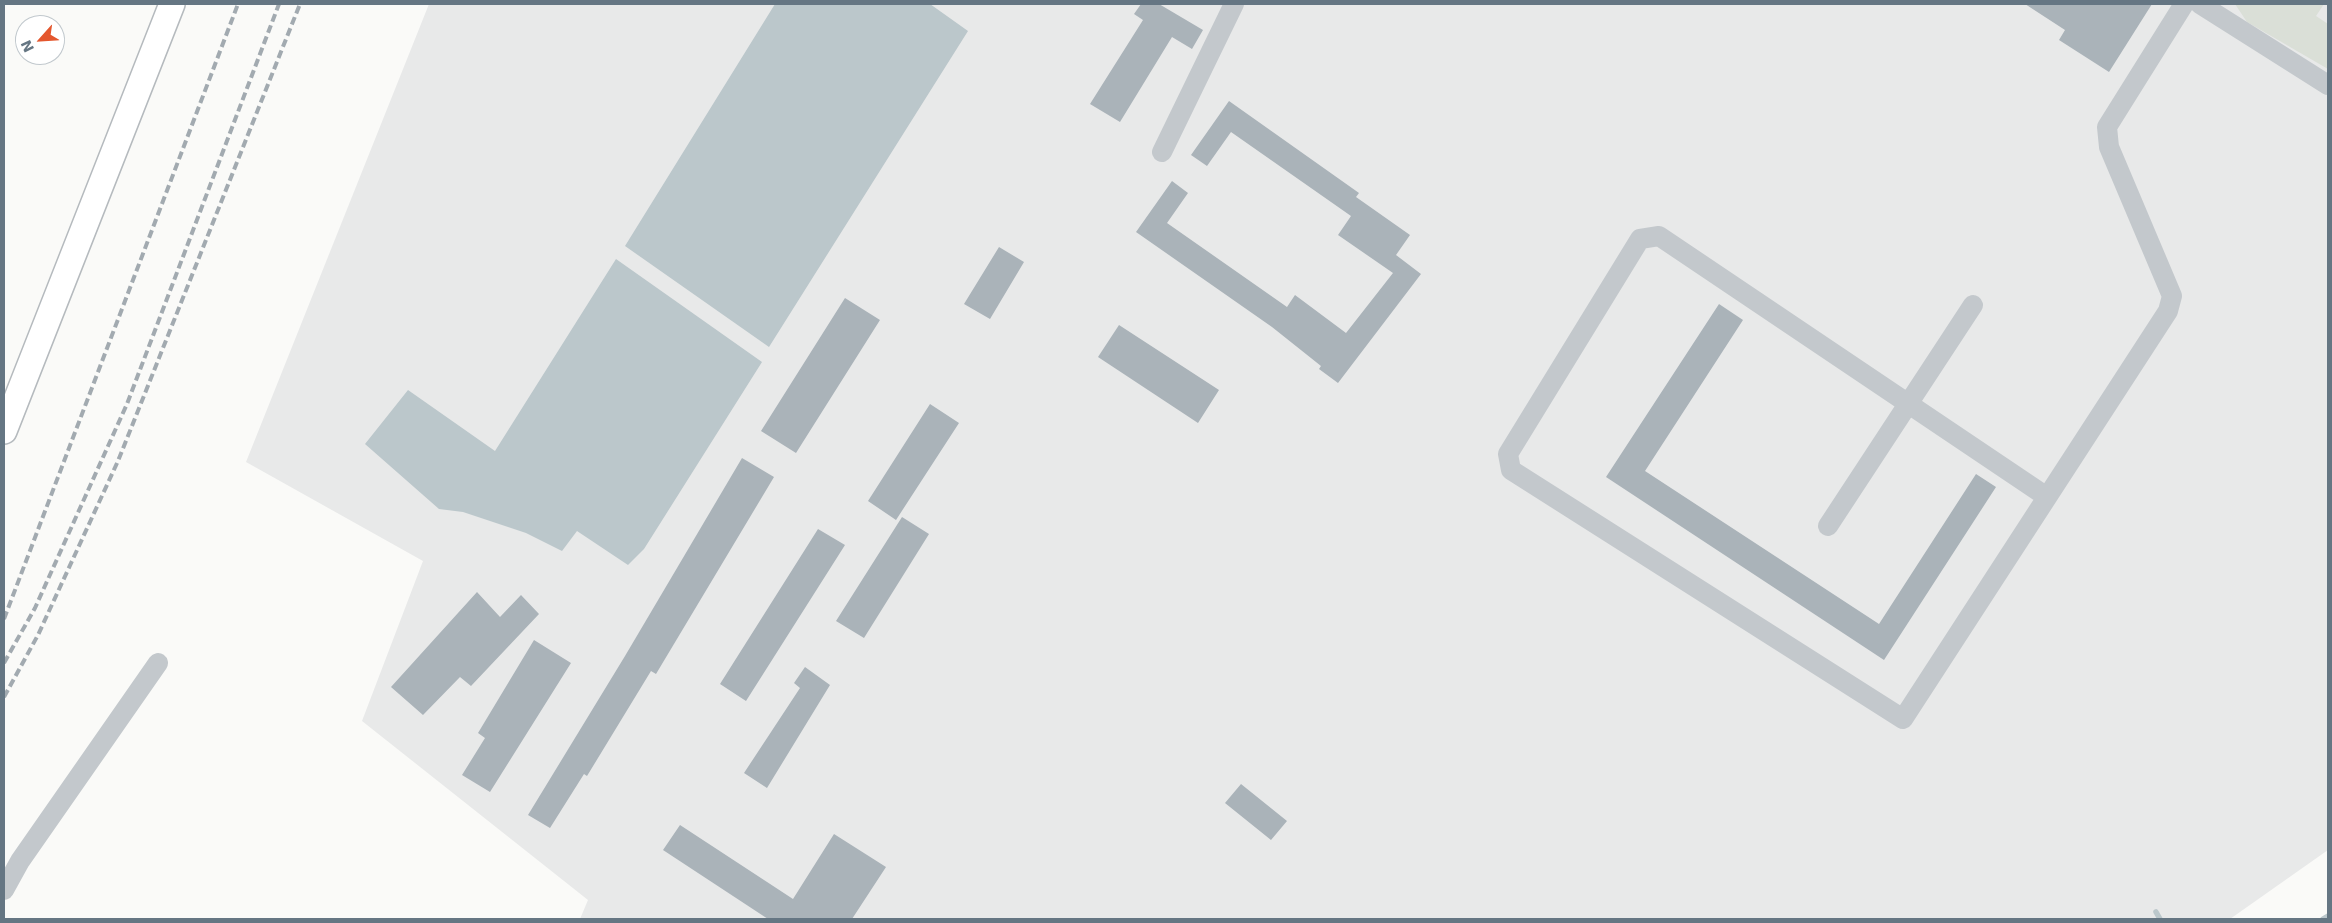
<!DOCTYPE html>
<html>
<head>
<meta charset="utf-8">
<style>
	body { margin:0 }
	#map { position:relative; width:2332px; height:923px; overflow:hidden; background:#fafaf8; font-family:"DejaVu Sans",sans-serif }
	canvas { display:block }
	.frame { position:absolute; inset:0; border:5px solid #657683; pointer-events:none }
	.north { position:absolute; left:15px; top:15px; width:50px; height:50px; box-sizing:border-box; background:#fff; border:1px solid #c1c8cd; border-radius:50%; rotate:244deg; font-size:14px; font-weight:700; line-height:20px; text-align:center; color:#657683 }
	.north::after { content:''; display:block; margin:auto; width:18px; height:22px; background:#e4572e; clip-path:polygon(50% 0,100% 100%,50% 72%,0 100%) }
</style>
</head>
<body>
<div id="map">
<canvas width="2332" height="923"></canvas>
<div class="frame"></div>
<div class="north">N</div>
</div>
<script>
const ctx = document.querySelector('canvas').getContext('2d');
ctx.lineJoin = 'round';
function fill(path, color) { ctx.fillStyle = color; ctx.fill(path, 'evenodd'); }
function trace(path, color, width, dash) { ctx.strokeStyle = color; ctx.lineWidth = width; ctx.lineCap = dash ? 'butt' : 'round'; ctx.setLineDash(dash || []); ctx.stroke(path); }
const built = new Path2D(`
	M429 4H2328V850L2230 919H580L588 900 362 721 423 561 246 462Z`);
const green = new Path2D(`
	M2235 4H2324L2316 16 2328 24V69L2247 22Z`);
const water = new Path2D(`
	M775 4H930L968 31 769 347 625 246Z
	M616 259 762 362 644 549 628 565 577 531 562 551 526 533 463 512 439 509 365 444 408 390 495 451Z`);
const stream = new Path2D(`
	M2156 912 2160 919
	M2323 919 2328 916`);
const building = new Path2D(`
	M1141 4H1159L1203 30 1192 49 1172 37 1120 122 1090 104 1143 20 1134 14Z
	M2025 4H2152L2109 72 2059 40 2065 30Z
	M1229 101 1359 193 1356 197 1410 235 1396 255 1421 274 1338 383 1319 369 1321 366 1272 327 1136 232 1172 181 1188 193 1167 223 1287 307 1295 295 1346 333 1393 273 1338 235 1351 216 1231 132 1207 166 1191 155Z
	M999 247 1024 262 990 319 964 304Z
	M845 298 880 320 796 453 761 431Z
	M1719 304 1743 320 1645 471 1879 624 1976 474 1996 487 1884 660 1606 477Z
	M1119 325 1219 390 1198 423 1098 357Z
	M930 404 959 423 896 520 868 501Z
	M742 458 774 477 656 674 651 671 587 776 584 774 550 828 528 815 625 656Z
	M902 517 929 534 864 638 836 621Z
	M818 529 845 545 746 701 720 684Z
	M477 592 500 617 521 595 539 614 471 686 460 677 423 715 391 687Z
	M534 640 571 663 490 792 462 775 485 738 478 733Z
	M805 667 830 685 767 788 744 773 800 688 794 683Z
	M1241 784 1287 821 1271 840 1225 803Z
	M680 825 793 899 834 834 886 867 852 919H768L663 850Z`);
const minor = new Path2D(`
	M2200 4 2328 85
	M1162 152 1234 4
	M2047 497 1659 236 1640 239 1508 454 1511 470 1903 719 2168 311 2172 296 2109 147 2107 127 2184 4
	M1828 526 1973 305
	M4 890 20 861 158 663`);
const major = new Path2D(`
	M4 431 172 4`);
const rail = new Path2D(`
	M4 619 238 4
	M4 663 35 608 127 404 279 4
	M4 697 38 635 118 461 300 4`);
fill(built, '#e8e9e9');
fill(green, '#dadfd7');
fill(water, '#bbc7cb');
trace(stream, '#bbc7cb', 5.5);
fill(building, '#aab3b9');
trace(major, '#b5babe', 28);
trace(minor, '#c3c8cc', 20);
trace(major, '#fff', 25);
trace(rail, '#a2aab0', 4, [8, 4]);
</script>
</body>
</html>
